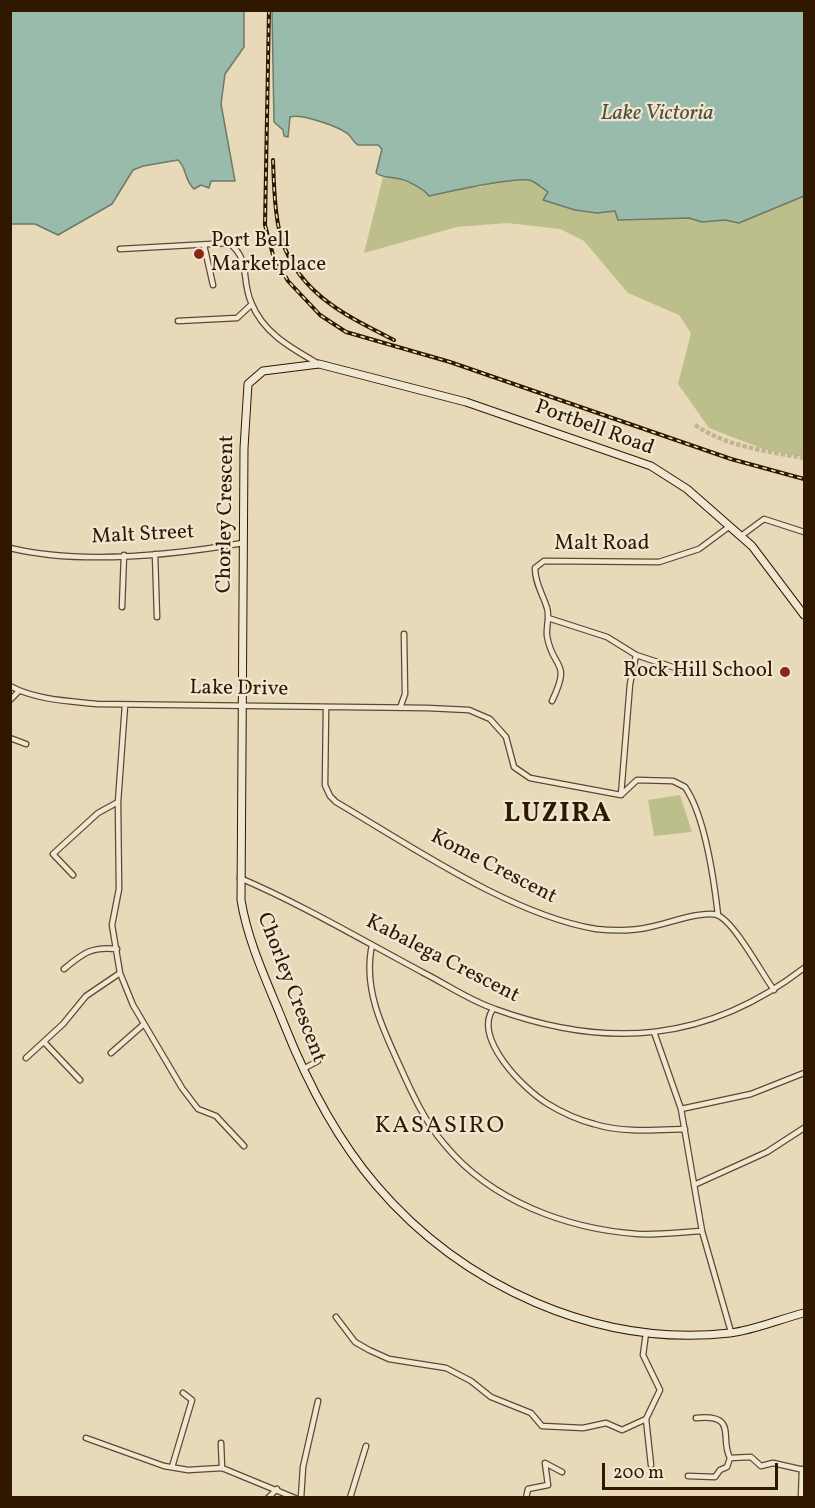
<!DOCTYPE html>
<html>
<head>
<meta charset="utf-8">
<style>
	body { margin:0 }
	#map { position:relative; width:815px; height:1508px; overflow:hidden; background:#e8dab9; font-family:Vollkorn,serif }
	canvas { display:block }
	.frame { position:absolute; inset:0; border:12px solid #301700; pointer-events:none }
	.scale { position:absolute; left:602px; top:1463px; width:176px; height:27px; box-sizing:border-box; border:3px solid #301700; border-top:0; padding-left:8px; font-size:18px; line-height:21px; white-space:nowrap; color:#301700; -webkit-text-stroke:4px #f0e7d2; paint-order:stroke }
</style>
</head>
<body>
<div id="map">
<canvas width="815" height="1508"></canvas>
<div class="frame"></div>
<div class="scale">200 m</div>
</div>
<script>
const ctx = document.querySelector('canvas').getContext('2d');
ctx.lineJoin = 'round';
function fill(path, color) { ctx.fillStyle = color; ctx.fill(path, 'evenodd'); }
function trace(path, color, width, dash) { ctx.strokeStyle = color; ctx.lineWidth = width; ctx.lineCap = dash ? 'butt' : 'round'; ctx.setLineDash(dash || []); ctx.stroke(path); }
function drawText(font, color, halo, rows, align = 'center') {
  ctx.font = font + ' Vollkorn,serif'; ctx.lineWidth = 4.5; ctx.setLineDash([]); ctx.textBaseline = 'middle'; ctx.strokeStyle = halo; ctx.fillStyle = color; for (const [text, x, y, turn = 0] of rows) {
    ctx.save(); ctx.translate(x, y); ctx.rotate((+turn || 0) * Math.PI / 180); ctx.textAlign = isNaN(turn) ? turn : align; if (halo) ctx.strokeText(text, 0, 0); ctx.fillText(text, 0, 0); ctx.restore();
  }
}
const green = new Path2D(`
	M383 177 398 178 404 182 421 186 481 187 496 181 531 180 548 193 544 199 597 213 616 211 618 220 689 218 702 222 725 220 739 223 804 196V457L766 450 709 428 678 384 691 333 679 315 628 293 584 241 560 229 507 223 457 227 364 253Z
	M680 795 692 832 654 836 648 800Z`);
const water = new Path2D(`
	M10 11H244V47L225 74 221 104 235 181H211L209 188 201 185 194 189C184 180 187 168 178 160L143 166 133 170 112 204 58 235 35 224H11Z
	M272 11H804V196L739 223 725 220 702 222 689 218 618 220 615 211 597 213 575 210 543 200 548 192C543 189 538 184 532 181 520 175 448 192 429 196 423 188 405 179 395 178 387 176 383 178 376 173L382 149 378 145H358C353 142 353 139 349 135 341 127 300 113 290 117L288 137 284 136 283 130 274 122Z`);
const streetTunnel = new Path2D(`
	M695 425C727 447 767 451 804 458`);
const street = new Path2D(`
	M204 245 213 285
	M120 249 229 243C251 260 241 279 251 302 263 333 291 348 319 364
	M178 321 237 318 251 305
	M741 536 764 519 804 532
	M10 548C80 565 173 555 243 543
	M155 554 157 617
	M122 607 124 555
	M548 618 607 637 636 655 691 673
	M10 686C36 700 69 701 97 704L427 708 469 710 490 719 506 737 514 767 530 778 621 795 637 780 673 781 685 787C705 816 714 880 718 915
	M10 700 19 691
	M552 701C572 659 553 671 547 636 546 626 550 617 547 608 543 594 535 584 535 568L544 561 659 562 699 549 730 526
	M400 708 405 694 404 634
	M326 709 325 785 330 796 336 802C411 846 511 915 596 929 614 931 633 931 650 927 666 924 703 910 717 915 734 921 762 974 774 990
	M10 738 26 744
	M621 795 630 684 636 655
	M73 875 53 854 98 813 118 802
	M240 878C303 905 362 940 422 972 446 984 470 1001 495 1009 608 1050 708 1042 804 968
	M372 945C363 987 381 1025 398 1062 411 1091 424 1121 445 1145 491 1201 567 1229 638 1234 659 1235 681 1232 702 1231
	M64 969C83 953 92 946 117 949
	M120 973 112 925 119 889 118 802 125 705
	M493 1009C473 1038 523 1089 548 1104 561 1112 579 1120 594 1124 623 1133 655 1130 685 1129
	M654 1032 681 1109 702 1231 731 1332
	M44 1042 80 1080
	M111 1053 144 1024
	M26 1058 63 1024 86 996 120 973 133 1005 182 1088 198 1109 216 1116 244 1146
	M303 1069 318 1061
	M681 1109 751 1094 804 1073
	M694 1185 767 1152 804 1128
	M336 1317 355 1342 369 1350 389 1359 446 1368 471 1381 491 1397 531 1413 542 1426 583 1428 606 1423 622 1430 646 1419 660 1390 643 1355 646 1333
	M696 1418C739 1414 719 1438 730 1458L751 1457 761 1466 773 1463 804 1470
	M646 1419 651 1465
	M86 1438 164 1466 188 1470 222 1468 295 1498
	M221 1443 222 1468
	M172 1467 192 1400 183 1393
	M688 1476 715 1477 720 1470 727 1467 730 1458
	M268 1498 277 1489
	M301 1498 303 1467 318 1401
	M350 1498 366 1446
	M526 1498 528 1489 548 1485 545 1463 562 1472
	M801 1498 802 1469`);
const secondary = new Path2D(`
	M804 615 752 546 687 489 651 466 466 402 319 364 263 371 248 384 244 448 241 900C248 943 268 984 284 1024 307 1082 335 1137 376 1185 462 1286 597 1348 730 1333 755 1330 780 1319 804 1313`);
const rail = new Path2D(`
	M269 10 265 225 273 255 288 281 320 315 346 332 450 362 731 459 804 479
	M273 160C274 183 274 207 279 229 292 290 344 315 394 340`);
const markers = [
	[199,254,6,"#8f2418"],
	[785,672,6,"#8f2418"]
];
const poiNames = [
	["Port Bell",211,242],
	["Marketplace",211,266],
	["Rock Hill School",773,672,"right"]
];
const streetNames = [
	["Portbell Road",594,429,20],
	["Chorley Crescent",227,514,-89],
	["Malt Street",143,536,-3],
	["Malt Road",602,545],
	["Lake Drive",239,690,1],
	["Kome Crescent",493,868,27],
	["Kabalega Crescent",442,960,27],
	["Chorley Crescent",290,988,69]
];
const waterNames = [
	["Lake Victoria",657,115]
];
const quarterNames = [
	["KASASIRO",440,1128]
];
const districtNames = [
	["LUZIRA",558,816]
];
fill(green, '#bcbe8b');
fill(water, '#98bbab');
trace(water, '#6e7967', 1.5);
trace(streetTunnel, '#c3b394', 4.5, [4.5, 2]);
trace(street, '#5e482e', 7);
trace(secondary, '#301700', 9);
trace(street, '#f0e7d2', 4.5);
trace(secondary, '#f0e7d2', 7);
trace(rail, '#301700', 4);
trace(rail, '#f0e7d2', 1.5, [4.5]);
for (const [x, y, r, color] of markers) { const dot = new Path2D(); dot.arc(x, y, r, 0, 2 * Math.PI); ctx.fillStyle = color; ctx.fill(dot); trace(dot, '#f0e7d2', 2); }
drawText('21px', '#301700', '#f0e7d2', poiNames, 'left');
drawText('21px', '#301700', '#f0e7d2', streetNames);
drawText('italic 22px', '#54503c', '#f0e7d2', waterNames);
ctx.letterSpacing = '1.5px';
drawText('24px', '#301700', '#f0e7d2', quarterNames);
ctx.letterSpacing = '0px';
ctx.letterSpacing = '1.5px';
drawText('bold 27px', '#301700', '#f0e7d2', districtNames);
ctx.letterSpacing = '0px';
</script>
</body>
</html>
